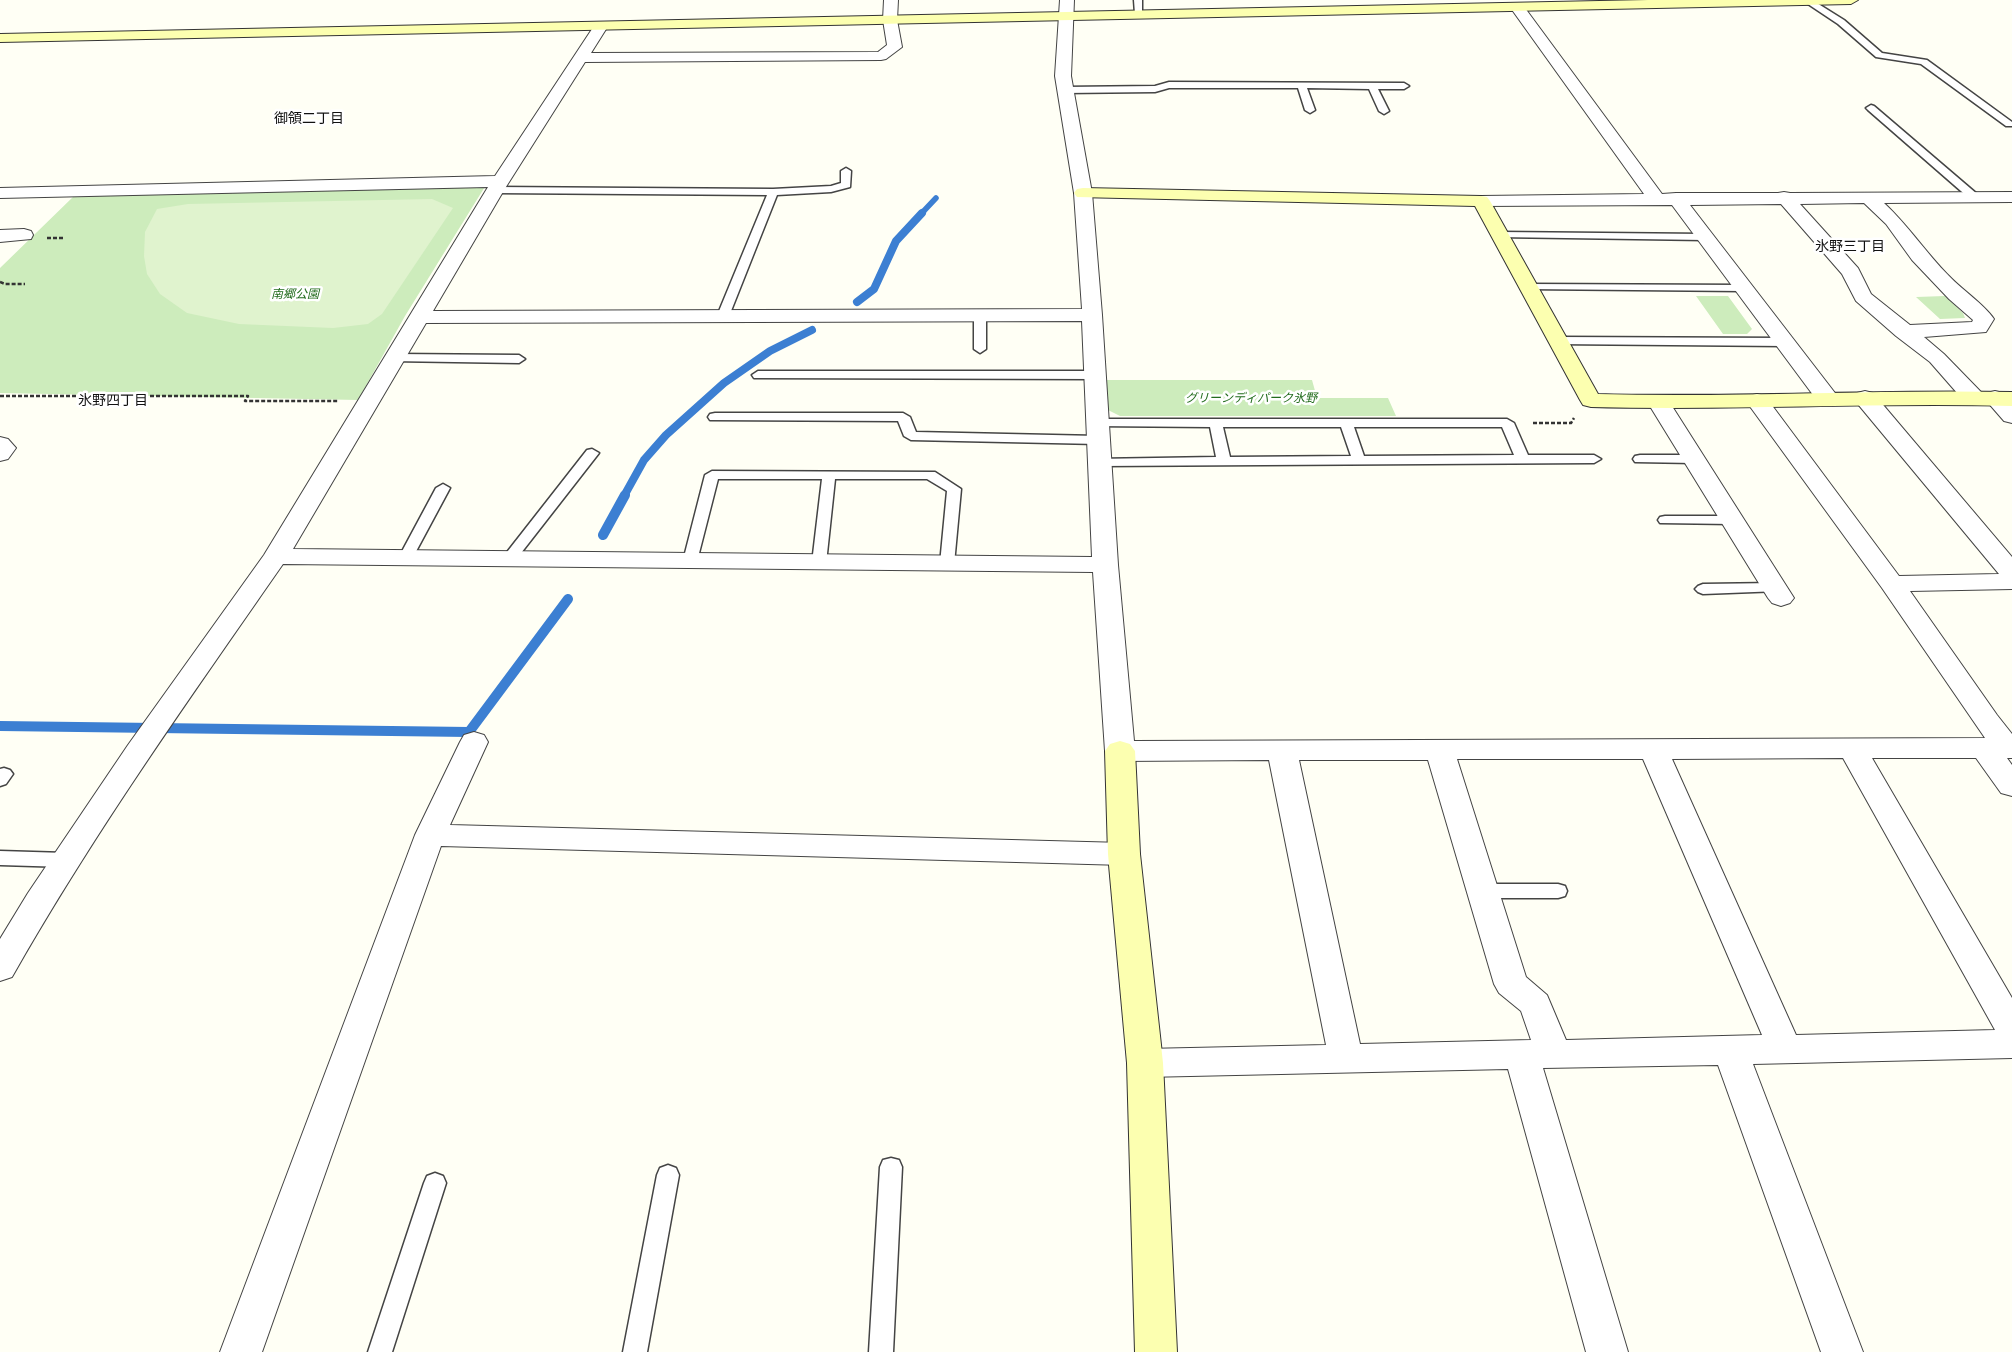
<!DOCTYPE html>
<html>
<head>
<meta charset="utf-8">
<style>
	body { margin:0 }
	canvas { display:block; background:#fffff5 }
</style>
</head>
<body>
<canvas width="2012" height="1352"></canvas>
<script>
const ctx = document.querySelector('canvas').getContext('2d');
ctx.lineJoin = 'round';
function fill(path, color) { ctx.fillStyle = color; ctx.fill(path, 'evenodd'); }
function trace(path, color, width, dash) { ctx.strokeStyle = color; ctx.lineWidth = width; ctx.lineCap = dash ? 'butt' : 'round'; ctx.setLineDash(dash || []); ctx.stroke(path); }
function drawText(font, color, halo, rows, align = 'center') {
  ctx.font = font + ' "Roboto Serif","Noto Sans JP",serif'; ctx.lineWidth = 5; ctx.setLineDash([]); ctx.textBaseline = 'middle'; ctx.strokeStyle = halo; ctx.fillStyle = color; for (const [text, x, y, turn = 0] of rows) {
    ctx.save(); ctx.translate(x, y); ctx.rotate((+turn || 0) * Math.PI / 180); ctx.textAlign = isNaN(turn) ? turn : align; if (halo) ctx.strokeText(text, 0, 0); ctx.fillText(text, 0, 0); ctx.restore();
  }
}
const green = new Path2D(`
	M486 185 405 316 358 400 0 393V268L74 196Z
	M1696 296H1728L1752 329 1747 334H1723Z
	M1945 296 1963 313 1965 318 1940 319 1916 297Z
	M1105 380H1312L1317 398H1388L1396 416H1120L1106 409Z`);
const pitch = new Path2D(`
	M432 199 453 208 382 314 368 324 333 328 239 324 187 313 160 294 147 274 144 256 145 232 157 209 188 204Z`);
const streamFar2 = new Path2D(`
	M920 215 936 198`);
const streamFar1 = new Path2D(`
	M857 302 874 289 896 241 922 213
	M624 496 644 460 666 435 724 383 770 351 812 330`);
const stream = new Path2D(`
	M603 535 625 495
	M0 726 469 732 568 599`);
const path = new Path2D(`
	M47 238H65
	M0 282 5 284H25
	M0 396H248L245 401H338
	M1533 423H1571L1574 418`);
const lane = new Path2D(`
	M1134 0H1142V16L1135 14Z
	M1802 0H1812L1844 20 1882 53 1927 60 2012 122V126H2006L1921 64 1876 57 1838 24Z
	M1169 82 1404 83 1409 86 1404 89H1378L1389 111 1384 114 1379 111 1369 89 1307 88 1315 110 1310 113 1305 110 1298 88H1169L1155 92 1065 93 1060 90 1065 87 1155 86Z
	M1871 105 1874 106 1977 194 1978 196 1977 198H1969L1868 110 1866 108Z
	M846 168 851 171 850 187 831 192 777 195 729 316 723 320 717 316 767 195 495 193 490 190 495 187 773 189 831 186 841 183V171Z
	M1500 232 1705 234 1710 237 1705 240 1496 237 1495 235Z
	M1529 284 1743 285 1749 288 1743 291 1525 289 1523 287 1525 285Z
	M980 311 986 315V349L980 353 974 349V315Z
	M1558 337 1785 338 1791 342 1785 346 1554 344 1552 341Z
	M394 354 519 355 525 359 519 363 390 361 388 358 390 355Z
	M758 371H1095L1101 375 1095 379 754 378 752 375Z
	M715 413H903L910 417 916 432 1098 436 1105 440 1098 444 911 440 904 436 898 421 710 420 708 417 710 414Z
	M1098 419H1507L1514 423 1528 455H1594L1601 459 1594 463 1100 466 1095 465 1093 462 1095 459 1216 457 1210 427 1093 426 1091 423ZM1223 427H1341L1351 456 1230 457ZM1354 427H1502L1514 455 1364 456Z
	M592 449 599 453 514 562H504L502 559 504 556 587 450Z
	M1640 455H1694L1701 459 1694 463 1635 462 1633 459 1635 456Z
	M712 471 935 472 961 489 954 564 952 567H942L940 564 947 491 927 479H835L826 563 824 566H814L812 563 822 479H718L697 561 695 564H685L683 561 705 475Z
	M443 484 450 488 413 557 411 560H401L399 557 436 488Z
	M1665 516H1732L1737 517 1739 520 1737 523 1732 524 1660 523 1658 520 1660 517Z
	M1775 583 1780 585 1783 588 1780 591 1703 594 1698 592 1695 589 1698 586 1703 584Z
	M4 768 10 770 13 774 6 784 0 786V769Z
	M0 851 66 853 73 855 75 860 73 865 66 867 0 865Z
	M1483 884H1558L1565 886 1567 891 1565 896 1558 898H1483L1476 896 1474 891 1476 886Z
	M891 1158 899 1160 902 1167 893 1352H869L880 1167 883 1160Z
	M668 1165 676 1168 679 1175 647 1352H623L657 1175 660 1168Z
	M435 1173 443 1176 446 1183 392 1352H368L424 1183 427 1176Z`);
const street = new Path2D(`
	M884 0H898L897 20 902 47 886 59 881 60 585 62 504 190 433 311 1082 309 1074 193 1055 76 1060 0H1074L1071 76 1092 193 1102 315 1118 565 1134 741 1985 738 1882 588 1746 401 1749 396 1757 394 1765 396 1899 576 1999 574 1857 403 1854 398 1857 393 1865 391 1873 393 2012 557V589L1910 591 1997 715 2012 734V758H2007L2012 765V796L2001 793 1976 758H1872L2012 998V1058L1753 1064 1863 1352H1821L1718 1065 1543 1068 1628 1352H1586L1508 1069 1145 1077 1133 1073 1127 1063 1133 1053 1145 1049 1326 1045 1269 760 1120 761 1110 758 1105 751 1093 572 283 564C189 699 93 834 12 977L0 981V939L28 893 128 745 264 555 488 187 0 198V188L495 176 596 23H606L608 26 591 53 878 52 887 45 883 20ZM1082 321 1092 557 293 549 426 323ZM1843 758 1995 1030 1796 1035 1672 759ZM1457 759H1643L1762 1035 1566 1040 1547 995 1526 977ZM1299 760H1428L1494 984 1499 993 1521 1011 1531 1040 1360 1044Z
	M1517 3 1522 4 1662 194 1676 193H1778L1784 192 1790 193 2012 192V202L1884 203C1908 225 1926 253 1949 276 1962 290 1984 304 1994 319L1986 332 1924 337 1944 354 1981 392 1984 397 1981 402 1973 404 1965 402 1930 362 1896 336 1856 301 1842 274 1781 204 1690 205 1835 393 1838 398 1835 403 1827 405 1819 403 1672 205 1481 206 1475 205 1472 201 1475 197 1481 196 1644 194 1510 7ZM1864 203 1886 224 1912 260 1949 299 1973 320 1972 322 1910 325 1871 294 1858 268 1800 204Z
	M24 229 31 231 33 235 31 239 0 242V230Z
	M1995 391 2003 393 2012 403V423L2004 421 1984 398 1987 393Z
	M1659 396 1667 398 1670 403 1794 598 1790 603 1781 606 1772 603 1768 598 1648 403 1651 398Z
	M0 437 8 439 16 448 8 459 0 461Z
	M474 732 484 735 488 742 450 825 1124 843 1135 846 1140 854 1135 862 1124 865 441 846 262 1352H220L415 835 460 742 464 735Z`);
const secondary = new Path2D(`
	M1648 0H1858L1851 4 0 42V34Z
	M1083 188 1481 196 1487 197 1490 201 1598 394C1736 398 1874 389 2012 392V406C1872 402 1731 411 1591 407L1583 405 1580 400 1475 206 1077 197 1074 193 1077 189Z
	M1120 741 1130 744 1135 751 1140 854 1163 1063 1177 1352H1135L1127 1063 1108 854 1105 751 1110 744Z`);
const farParknames = [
	["南郷公園",295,294],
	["グリーンディパーク氷野",1251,398]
];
const farNeighbourhoodnames = [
	["御領二丁目",309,119],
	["氷野三丁目",1850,247],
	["氷野四丁目",113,401]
];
fill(green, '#cdecbc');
fill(pitch, '#e0f3ce');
trace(streamFar2, '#3c7fd2', 5.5);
trace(streamFar1, '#3c7fd2', 8);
trace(stream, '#3c7fd2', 10);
trace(lane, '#444', 3);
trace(street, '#444', 2);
trace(secondary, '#333', 2);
trace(path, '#333', 2.5, [4, 2]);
fill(lane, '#fff');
fill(street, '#fff');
fill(secondary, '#fcffb0');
drawText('italic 12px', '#226c1d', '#fff', farParknames);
drawText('14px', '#111', '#fff', farNeighbourhoodnames);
</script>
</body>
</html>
